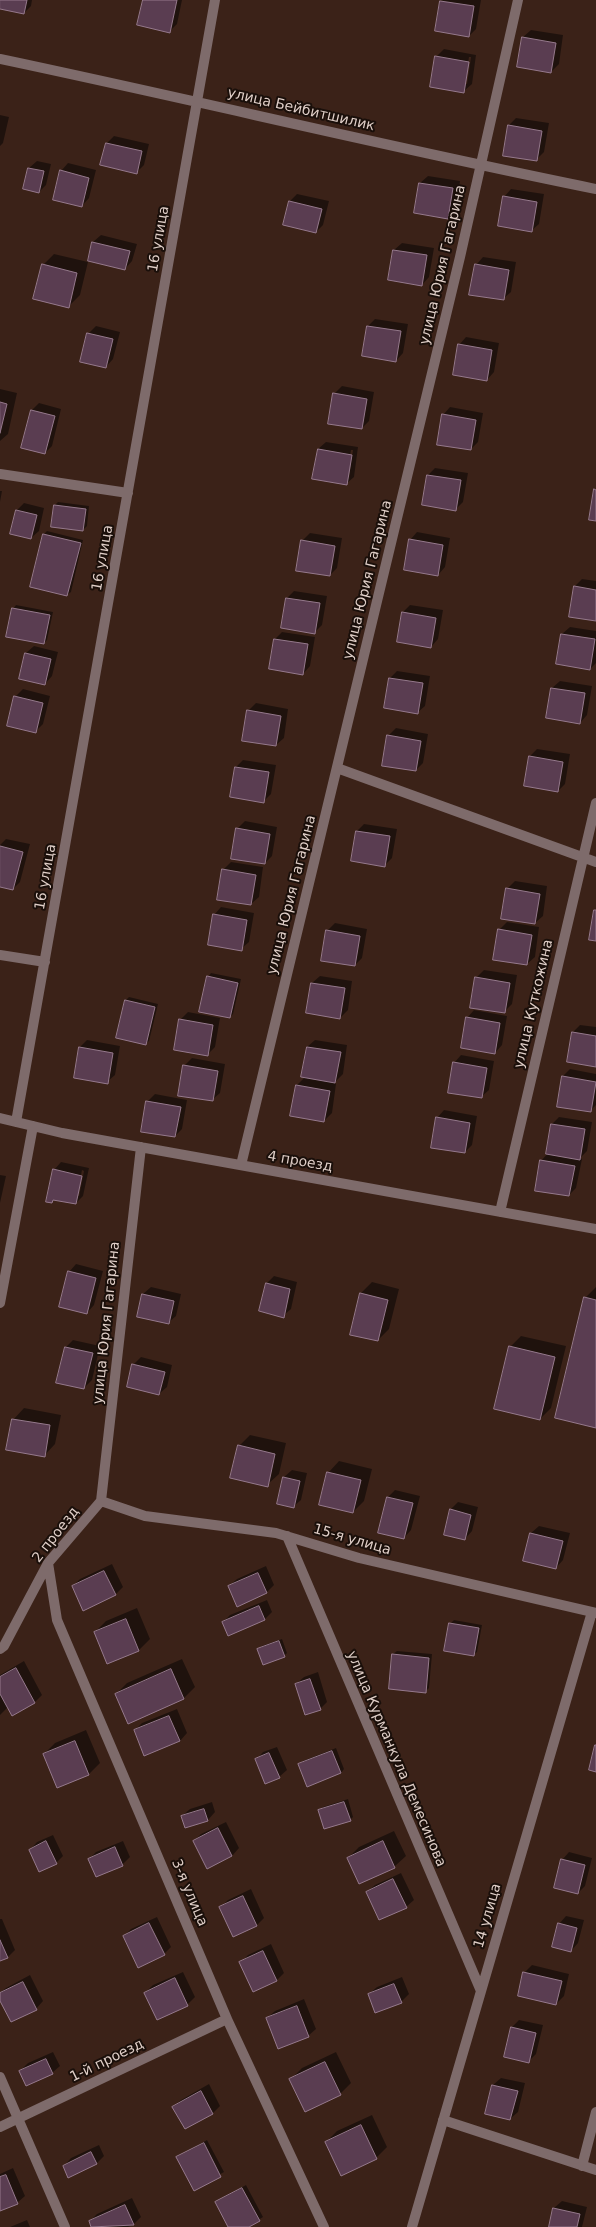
<!DOCTYPE html>
<html>
<head>
<meta charset="utf-8">
<style>
	body { margin:0 }
	canvas { display:block; background:#3b2218 }
</style>
</head>
<body>
<canvas width="596" height="2227"></canvas>
<script>
const ctx = document.querySelector('canvas').getContext('2d');
ctx.lineJoin = 'round';
function fill(path, color) { ctx.fillStyle = color; ctx.fill(path, 'evenodd'); }
function trace(path, color, width, dash) { ctx.strokeStyle = color; ctx.lineWidth = width; ctx.lineCap = dash ? 'butt' : 'round'; ctx.setLineDash(dash || []); ctx.stroke(path); }
function drawText(font, color, halo, rows, align = 'center') {
  ctx.font = font + ' "DejaVu Sans",sans-serif'; ctx.lineWidth = 4; ctx.setLineDash([]); ctx.textBaseline = 'middle'; ctx.strokeStyle = halo; ctx.fillStyle = color; for (const [text, x, y, turn = 0] of rows) {
    ctx.save(); ctx.translate(x, y); ctx.rotate((+turn || 0) * Math.PI / 180); ctx.textAlign = isNaN(turn) ? turn : align; if (halo) ctx.strokeText(text, 0, 0); ctx.fillText(text, 0, 0); ctx.restore();
  }
}
const shadow = new Path2D(`
	M0 0H32L31 6 24 13 0 8Z
	M144 0H182L177 24 169 32Z
	M443 0H481L476 29 469 36 441 1Z
	M531 30 563 35 559 64 551 72 523 37Z
	M444 49 476 55 472 84 464 91 436 57ZM469 57H471L467 84H465Z
	M0 115 9 117 3 143 0 146Z
	M516 118 549 123 544 152 536 160 509 125Z
	M114 136 149 144 144 165 136 173 107 143Z
	M37 161 51 164 46 185 39 192 24 189 29 168Z
	M68 163 96 170 89 198 82 206 61 171Z
	M428 176 460 181 456 210 448 218 416 213 420 183Z
	M511 189 544 194 539 224 531 231 504 197Z
	M297 194 329 201 323 225 316 232 290 201Z
	M101 235 137 244 132 261 125 269 93 242Z
	M402 243 434 248 429 277 422 285 394 250Z
	M54 254 88 262 80 295 69 306 43 265Z
	M483 257 516 262 511 292 503 299 476 265Z
	M375 319 408 324 403 353 396 361 363 355 368 326Z
	M96 326 120 332 113 359 106 367 88 334Z
	M466 337 499 343 494 372 487 380 459 345Z
	M342 386 374 392 369 421 362 428 334 394Z
	M0 389 17 393 8 434 0 441Z
	M39 403 61 409 52 446 45 453 31 411Z
	M450 407 483 413 478 442 471 449 443 415Z
	M326 442 358 447 354 477 346 484 318 449ZM351 450H353L349 477H347Z
	M435 468 468 473 463 502 455 510 428 475Z
	M0 491H2L0 502Z
	M58 502 89 506 87 526 83 530 55 505Z
	M24 503 44 508 39 531 31 538 17 510Z
	M47 531 83 540 71 592 67 595 44 534Z
	M417 532 450 538 445 567 438 575 410 540Z
	M310 533 342 538 337 568 330 575 302 541Z
	M582 579 596 581V620L575 586Z
	M294 591 327 596 322 625 314 633 287 598Z
	M16 605 53 612 47 640 44 643 13 609Z
	M410 605 443 610 438 639 431 647 403 612Z
	M570 627 596 631V663L590 669 557 663 562 634Z
	M282 632 315 637 310 666 303 674 270 668 275 639Z
	M34 646 58 652 52 676 45 684 26 653Z
	M397 671 430 676 425 706 417 713 390 678Z
	M560 681 592 686 587 715 580 723 552 688Z
	M23 689 50 696 43 724 35 732 15 697Z
	M256 703 288 709 284 738 276 745 248 711Z
	M396 728 428 734 423 763 416 770 388 736Z
	M537 749 570 754 565 784 558 791 530 756Z
	M243 760 276 765 271 794 263 802 231 796 236 767Z
	M245 821 277 827 272 856 265 863 237 829Z
	M364 824 397 829 392 858 384 866 357 831Z
	M6 839 30 844 20 882 13 889 0 886V845Z
	M231 862 263 867 259 897 251 904 223 870Z
	M515 881 547 886 543 916 535 923 507 889Z
	M221 907 254 913 249 942 241 949 214 915Z
	M507 922 539 927 535 957 527 964 495 959 499 930Z
	M335 923 367 929 362 958 355 965 327 931Z
	M484 970 517 975 512 1004 504 1012 476 978Z
	M211 973 241 979 233 1014 230 1017 208 977Z
	M320 976 352 981 348 1010 340 1018 307 1012 312 983Z
	M129 997 158 1004 149 1041 145 1044 126 1000Z
	M474 1010 507 1016 502 1045 495 1053 467 1018Z
	M188 1012 220 1018 215 1047 208 1054 180 1020Z
	M580 1025 596 1027V1066L573 1032Z
	M87 1040 120 1046 115 1075 107 1082 79 1048Z
	M315 1040 347 1045 343 1074 334 1083 336 1084 332 1113 324 1121 296 1086 305 1077 307 1047Z
	M461 1055 494 1061 489 1090 481 1097 454 1063Z
	M192 1058 225 1064 220 1093 212 1100 184 1066Z
	M570 1069 596 1074V1105L590 1111 562 1077Z
	M155 1094 187 1100 182 1129 175 1136 147 1102Z
	M444 1110 477 1116 472 1145 465 1152 437 1118Z
	M559 1117 592 1122 587 1151 580 1158 582 1159 576 1188 569 1195 541 1161 548 1153 552 1124Z
	M61 1162 89 1168 83 1196 76 1203 55 1199 51 1202 54 1170ZM82 1170 84 1171 79 1196H77Z
	M0 1175 6 1176 0 1203Z
	M76 1264 103 1271 94 1305 87 1313 69 1272Z
	M274 1276 297 1282 291 1309 283 1316 267 1283Z
	M372 1282 399 1289 389 1329 378 1340 361 1293Z
	M151 1287 181 1294 176 1316 168 1323 138 1316 143 1294Z
	M596 1287V1427L585 1298Z
	M521 1336 566 1346 551 1408 540 1419 510 1347Z
	M73 1340 100 1346 92 1380 84 1388 58 1382 66 1347Z
	M141 1357 172 1365 167 1387 159 1394 133 1365Z
	M24 1408 61 1415 55 1444 44 1456 13 1420Z
	M250 1435 286 1443 279 1474 267 1485 239 1446Z
	M339 1461 372 1469 364 1501 353 1512 328 1473Z
	M292 1470 307 1473 301 1500 293 1507 278 1504 284 1477Z
	M395 1490 420 1496 411 1530 404 1538 388 1497Z
	M458 1502 478 1507 472 1531 465 1539 450 1510Z
	M539 1526 570 1533 563 1560 556 1568 525 1560 531 1533Z
	M112 1564 123 1587 115 1595 73 1586 80 1579Z
	M266 1566 274 1585 267 1592 238 1605 229 1586 237 1579Z
	M267 1600 272 1612 265 1619 223 1622 230 1615Z
	M137 1608 150 1639 138 1651 95 1632 106 1621Z
	M454 1620 482 1625 477 1652 473 1655 450 1624Z
	M282 1639 287 1653 284 1656 258 1650 262 1646Z
	M397 1651 432 1654 429 1688 425 1692 393 1654Z
	M182 1659 195 1687 184 1698 128 1722 116 1694 127 1683Z
	M24 1661 42 1695 35 1702 12 1714 8 1707 0 1715V1675Z
	M318 1672 327 1702 320 1709 296 1684 304 1677Z
	M177 1709 187 1733 180 1741 135 1730 142 1723Z
	M86 1730 100 1763 89 1774 57 1787 44 1754 55 1743Z
	M277 1747 287 1770 279 1777 256 1760 263 1752Z
	M336 1748 344 1769 341 1773 299 1764 303 1761Z
	M348 1799 353 1817 350 1820 320 1810 323 1807Z
	M212 1802 215 1812 208 1820 186 1827 182 1816 190 1809Z
	M226 1822 239 1848 232 1856 207 1868 194 1841 201 1834Z
	M394 1831 406 1856 394 1867 348 1858 359 1847Z
	M53 1835 63 1856 56 1863 30 1850 37 1842Z
	M123 1841 130 1857 122 1865 89 1859 96 1852Z
	M569 1852 592 1858 585 1886 578 1893 562 1860Z
	M401 1873 414 1900 406 1907 367 1892 375 1885Z
	M251 1889 264 1918 257 1925 234 1936 220 1908 228 1900Z
	M566 1916 584 1920 578 1943 571 1951 559 1924Z
	M157 1917 171 1947 164 1954 124 1936 131 1929Z
	M0 1919H2L15 1950 7 1958 0 1960Z
	M271 1944 284 1973 277 1980 254 1991 241 1963 248 1955Z
	M532 1965 569 1974 564 1996 556 2004 524 1973Z
	M183 1972 195 1997 187 2005 145 1993 153 1985Z
	M30 1975 43 2001 36 2009 0 1999V1993L6 1988Z
	M402 1977 409 1994 401 2002 369 1994 377 1987Z
	M304 1999 316 2029 308 2036 267 2018 275 2011Z
	M519 2020 543 2025 536 2054 528 2062 505 2056 512 2027Z
	M53 2052 60 2066 52 2073 20 2071 28 2063Z
	M336 2052 351 2083 340 2094 291 2079 302 2068Z
	M501 2078 525 2083 518 2112 510 2119 486 2114 493 2085Z
	M209 2084 220 2106 213 2113 185 2128 173 2107 181 2100Z
	M372 2115 387 2147 376 2158 326 2142 337 2131Z
	M207 2140 224 2172 194 2189 178 2157Z
	M99 2145 104 2156 97 2163 69 2176 64 2166 71 2158Z
	M13 2168 25 2196 17 2203 0 2210V2174Z
	M246 2185 263 2217 247 2227H229L216 2202Z
	M132 2198 141 2217 133 2225 128 2227H92L90 2221 97 2214Z
	M562 2201 587 2207 582 2227H550L554 2208Z
	M27 2220 30 2227H10Z`);
const building = new Path2D(`
	M0 0H27L24 14 0 9Z
	M143 0H177L170 33 137 25Z
	M440 1 474 6 469 37 435 31Z
	M522 37 556 43 551 73 517 67Z
	M435 56 469 62 464 93 430 87Z
	M508 125 542 131 537 161 503 156Z
	M106 143 142 151 137 174 100 165Z
	M28 168 44 171 39 193 23 189Z
	M60 170 89 178 82 207 53 200Z
	M419 183 453 188 448 219 414 213Z
	M503 196 537 202 532 232 498 226Z
	M289 201 322 209 316 233 283 225Z
	M92 242 130 251 125 270 88 261Z
	M393 250 427 255 422 286 388 280Z
	M42 264 77 273 69 308 33 299Z
	M475 264 509 270 504 300 469 295Z
	M367 326 401 331 396 362 362 356Z
	M87 333 113 339 106 368 80 362Z
	M458 344 492 350 487 381 453 375Z
	M333 393 367 399 362 429 328 424Z
	M0 402 7 404 0 433Z
	M31 410 55 416 45 454 21 448Z
	M442 414 476 420 471 450 437 445Z
	M318 449 352 455 347 485 312 479Z
	M427 475 461 480 456 511 422 505Z
	M594 489 596 490V521L589 520Z
	M54 505 86 509 83 531 51 527Z
	M16 510 37 515 31 539 10 534Z
	M43 534 81 543 67 596 30 587Z
	M409 539 443 545 438 576 404 570Z
	M301 540 335 546 330 576 296 571Z
	M574 586 596 590V621L569 617Z
	M286 598 320 603 315 634 281 628Z
	M12 608 50 615 44 644 6 637Z
	M402 612 436 618 431 648 397 642Z
	M561 634 595 639 590 670 556 664Z
	M274 639 308 644 303 675 269 669Z
	M25 653 51 659 45 685 19 679Z
	M389 678 423 683 418 714 384 708Z
	M551 688 585 693 580 724 546 718Z
	M14 696 43 703 36 733 7 726Z
	M247 710 281 716 276 746 242 741Z
	M387 735 421 741 416 771 382 766Z
	M529 756 563 762 558 792 524 786Z
	M235 767 269 772 264 803 230 797Z
	M236 828 270 834 265 864 231 859Z
	M356 831 390 836 385 867 351 861Z
	M0 846 23 852 13 890 0 887Z
	M222 869 256 875 251 905 217 900Z
	M506 888 540 894 535 924 501 919Z
	M594 910H596V941L589 940Z
	M213 914 247 920 242 951 208 945Z
	M498 929 532 935 527 965 493 960Z
	M326 930 360 936 355 966 321 961Z
	M207 976 238 983 230 1018 199 1012Z
	M475 977 510 983 505 1013 470 1008Z
	M311 983 345 988 340 1019 306 1013Z
	M125 1000 155 1007 146 1045 116 1038Z
	M466 1017 500 1023 495 1054 461 1048Z
	M179 1019 213 1025 208 1056 174 1050Z
	M572 1032 596 1036V1067L567 1062Z
	M79 1047 113 1053 108 1084 74 1078Z
	M307 1047 341 1052 335 1083 301 1077Z
	M453 1062 487 1068 482 1098 448 1093Z
	M183 1065 218 1071 213 1101 178 1096Z
	M562 1076 596 1082 591 1112 557 1107Z
	M296 1085 330 1091 324 1122 290 1116Z
	M146 1101 181 1107 175 1137 141 1132Z
	M436 1117 470 1123 465 1153 431 1148Z
	M551 1124 585 1129 580 1160 546 1154Z
	M540 1160 575 1166 569 1196 535 1191Z
	M53 1169 82 1176 76 1204 53 1200 52 1203 46 1202Z
	M68 1271 96 1278 87 1314 59 1307Z
	M266 1283 290 1289 284 1318 259 1311Z
	M360 1293 388 1300 378 1341 350 1335Z
	M142 1294 174 1301 169 1324 137 1317Z
	M584 1297 596 1300V1428L555 1418Z
	M509 1346 555 1357 540 1420 494 1409Z
	M65 1347 93 1353 84 1389 56 1383Z
	M132 1364 165 1372 159 1395 127 1387Z
	M12 1419 50 1425 45 1457 6 1450Z
	M238 1445 275 1454 268 1487 230 1478Z
	M327 1472 361 1480 353 1513 319 1505Z
	M283 1477 300 1481 294 1508 277 1504Z
	M387 1497 413 1503 404 1539 378 1533Z
	M450 1509 471 1515 465 1540 444 1535Z
	M530 1533 563 1541 556 1569 523 1561Z
	M104 1571 116 1595 83 1611 72 1586Z
	M258 1573 267 1593 237 1607 228 1586Z
	M259 1606 265 1620 228 1636 222 1622Z
	M126 1619 139 1651 107 1664 94 1632Z
	M449 1623 479 1628 474 1656 444 1651Z
	M279 1641 285 1657 263 1665 257 1649Z
	M392 1654 429 1658 426 1693 389 1689Z
	M16 1668 35 1703 12 1716 0 1694V1677Z
	M171 1669 184 1699 128 1724 115 1694Z
	M310 1679 321 1710 305 1715 295 1684Z
	M169 1716 180 1741 144 1756 134 1730Z
	M75 1741 89 1775 57 1788 43 1754Z
	M595 1745H596V1772L589 1770Z
	M332 1751 341 1773 307 1787 298 1764Z
	M269 1753 280 1778 265 1784 255 1759Z
	M344 1802 351 1821 324 1829 318 1810Z
	M204 1809 208 1821 185 1828 181 1816Z
	M218 1828 232 1856 207 1869 193 1841Z
	M46 1841 57 1864 39 1872 29 1850Z
	M383 1841 395 1868 359 1884 347 1858Z
	M115 1847 123 1866 96 1877 88 1859Z
	M561 1859 585 1865 578 1894 554 1888Z
	M393 1879 407 1908 379 1920 366 1892Z
	M243 1896 257 1926 233 1937 219 1907Z
	M149 1923 165 1955 138 1968 123 1936Z
	M558 1923 577 1928 571 1952 552 1947Z
	M0 1940 8 1958 0 1961Z
	M263 1951 277 1981 253 1992 239 1962Z
	M523 1972 562 1981 556 2005 518 1996Z
	M175 1978 188 2006 157 2020 144 1993Z
	M23 1982 37 2010 11 2022 0 2001V1993Z
	M394 1984 402 2003 375 2013 368 1994Z
	M297 2006 309 2037 278 2049 266 2018Z
	M511 2027 536 2033 529 2063 504 2057Z
	M46 2059 53 2074 26 2086 19 2071Z
	M325 2062 341 2095 305 2112 289 2079Z
	M492 2085 518 2091 510 2120 485 2114Z
	M201 2091 213 2114 185 2129 172 2107Z
	M361 2125 377 2159 341 2176 325 2142Z
	M204 2143 221 2177 194 2191 176 2157Z
	M91 2152 97 2164 68 2178 63 2166Z
	M6 2175 18 2204 0 2211V2177Z
	M242 2188 260 2221 249 2227H228L215 2202Z
	M125 2205 134 2225 91 2227 89 2221Z
	M553 2208 580 2214 577 2227H549Z`);
const minor = new Path2D(`
	M0 59C199 101 397 149 596 189
	M0 474 128 493
	M337 768 596 862
	M0 955 45 962
	M0 1118 62 1133 596 1229
	M16 1122 215 0
	M241 1165 460 257 518 0
	M500 1212 596 803
	M0 1303 33 1126
	M101 1501 145 1516 276 1533 359 1558 596 1613
	M101 1501 141 1147
	M287 1536 481 1991
	M48 1563 57 1620 227 2019 324 2227
	M0 1649 4 1646 48 1563 101 1501
	M0 2077 65 2227
	M443 2120 596 2170
	M0 2127 227 2019
	M582 2166 596 2112
	M412 2227 592 1612`);
const streetNames = [
	["улица Бейбитшилик",301,110,13],
	["16 улица",159,239,-80],
	["улица Юрия Гагарина",443,265,-77],
	["16 улица",103,558,-80],
	["улица Юрия Гагарина",368,580,-76],
	["16 улица",46,877,-80],
	["улица Юрия Гагарина",292,895,-76],
	["улица Куткожина",534,1004,-77],
	["4 проезд",300,1162,10],
	["улица Юрия Гагарина",107,1323,-84],
	["2 проезд",56,1535,-52],
	["15-я улица",352,1540,16],
	["улица Курманкула Демесинова",396,1759,67],
	["3-я улица",189,1893,67],
	["14 улица",488,1916,-74],
	["1-й проезд",107,2061,-26]
];
fill(shadow, '#0007');
fill(building, '#5a3d51');
trace(building, '#95798c', 1);
trace(minor, '#7e6b6b', 10);
drawText('14px', '#dfcec7', '#1a0f0a', streetNames);
</script>
</body>
</html>
